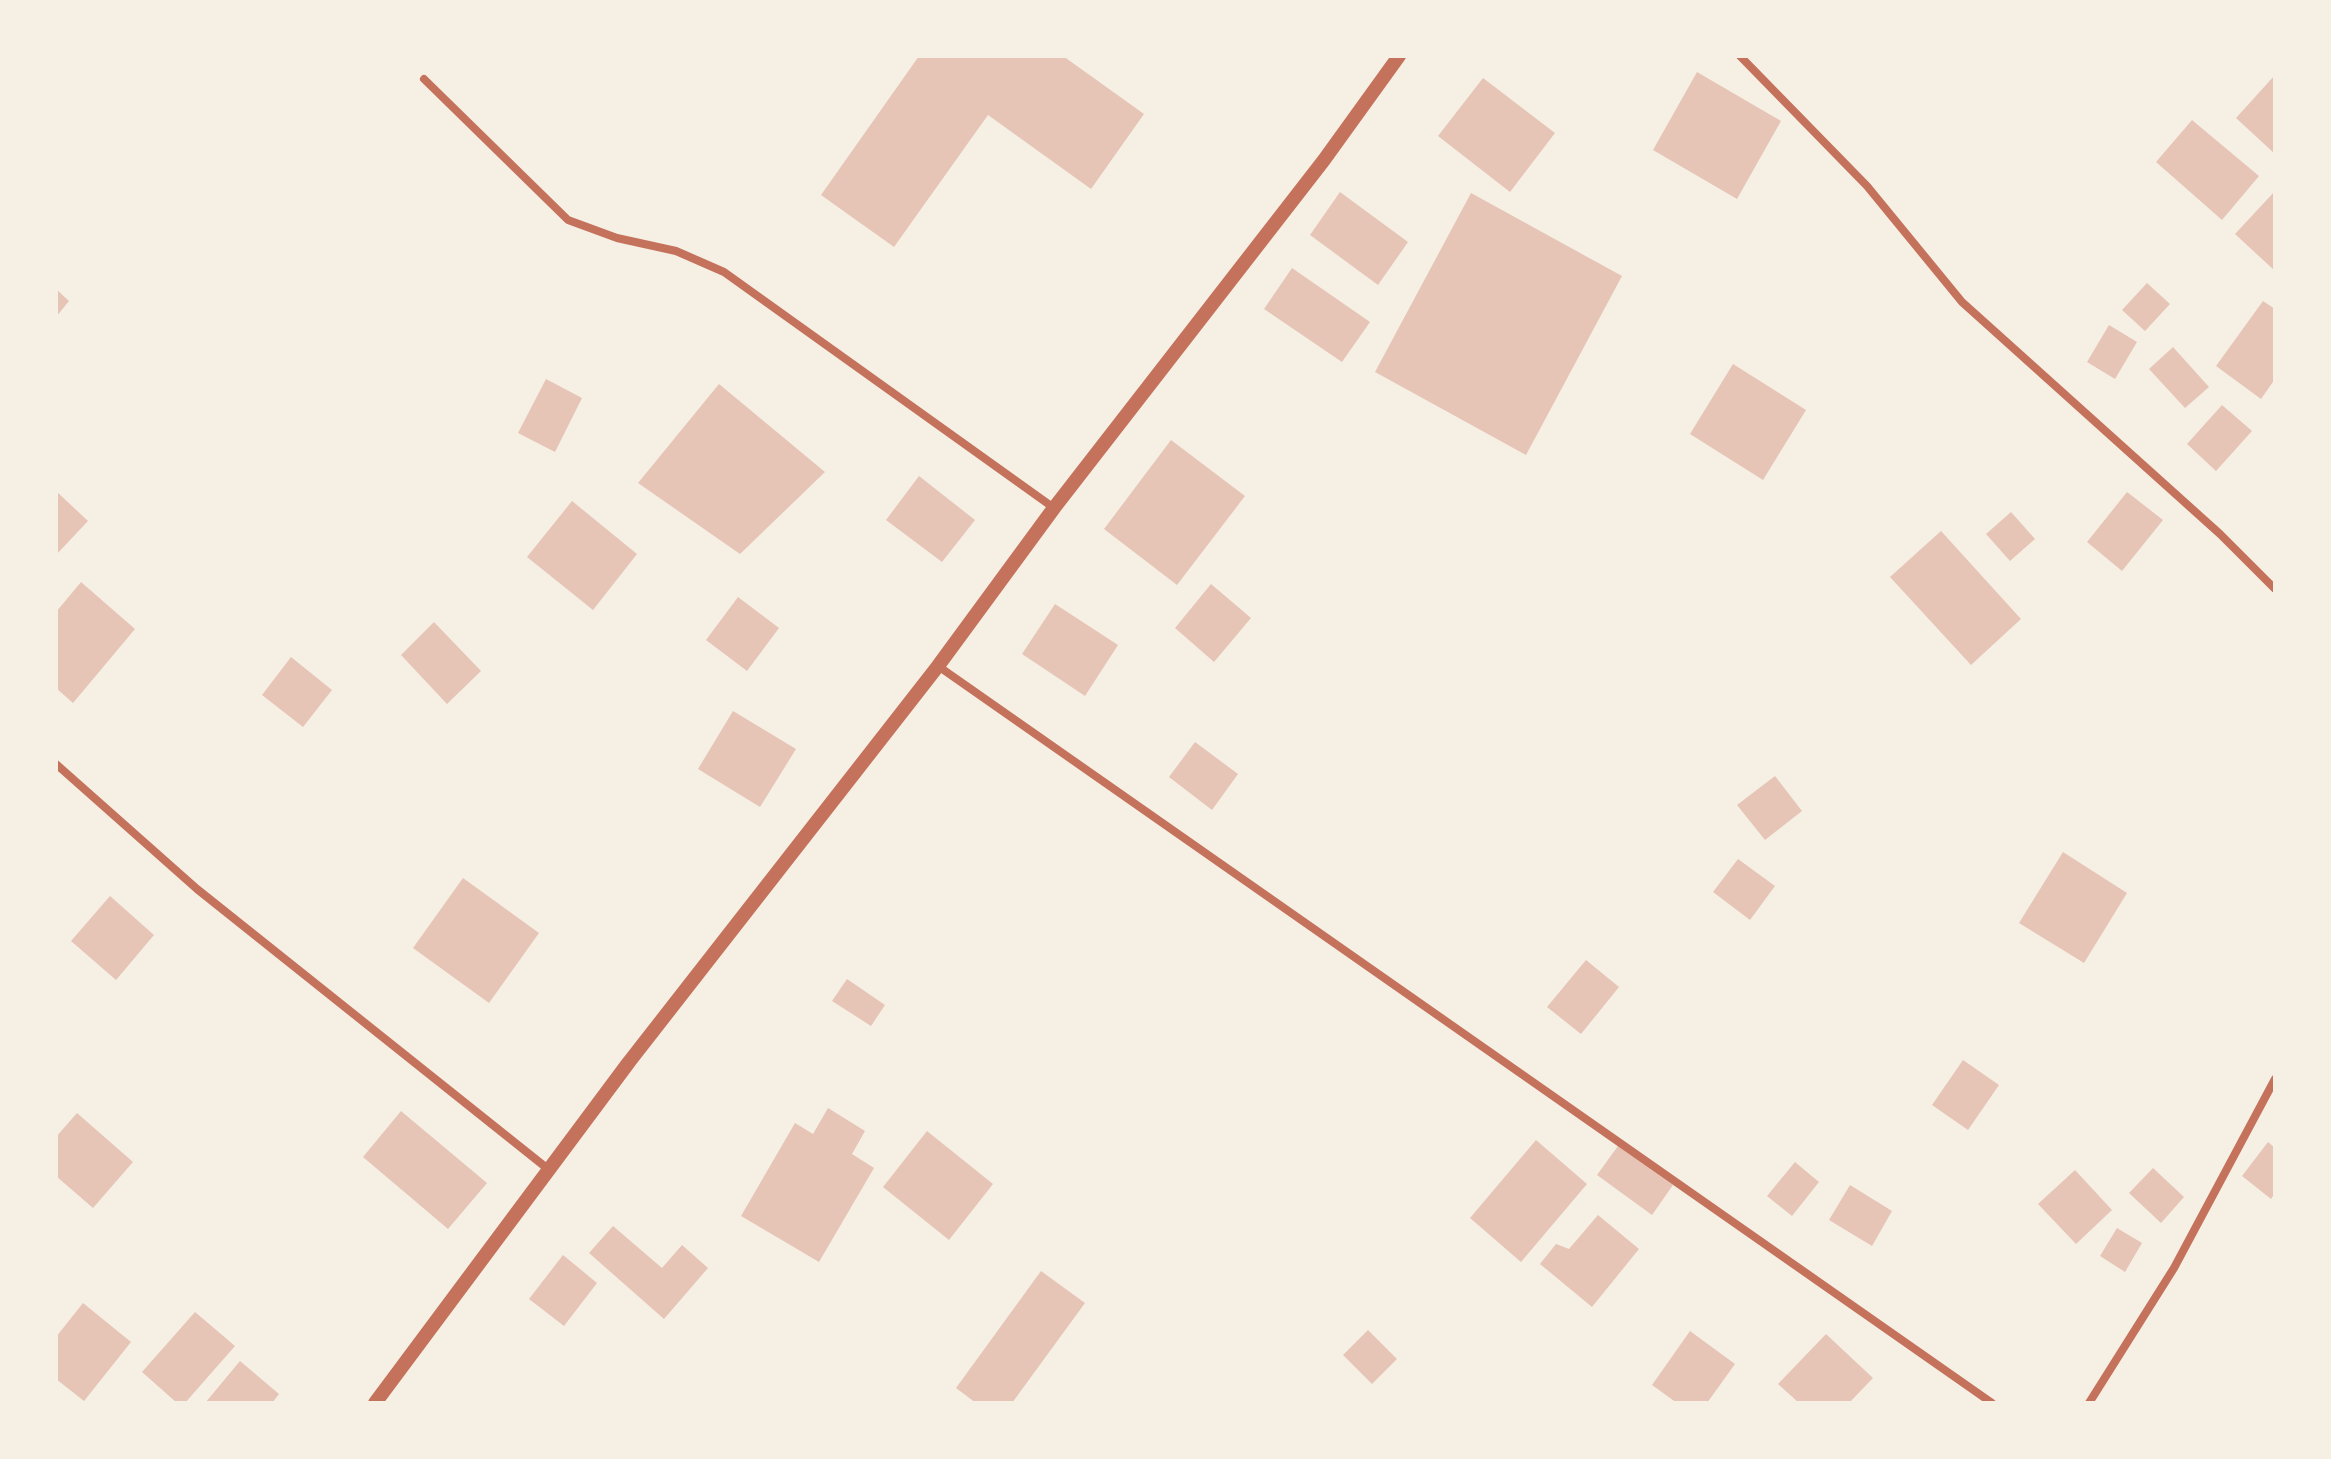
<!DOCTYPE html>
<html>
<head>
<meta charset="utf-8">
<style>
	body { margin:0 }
	#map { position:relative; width:2331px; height:1459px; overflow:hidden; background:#f6efe4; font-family:"Exo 2",sans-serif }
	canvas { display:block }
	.frame { position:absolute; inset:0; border:58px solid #f6efe4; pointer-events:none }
</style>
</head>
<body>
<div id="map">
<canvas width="2331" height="1459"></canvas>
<div class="frame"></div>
</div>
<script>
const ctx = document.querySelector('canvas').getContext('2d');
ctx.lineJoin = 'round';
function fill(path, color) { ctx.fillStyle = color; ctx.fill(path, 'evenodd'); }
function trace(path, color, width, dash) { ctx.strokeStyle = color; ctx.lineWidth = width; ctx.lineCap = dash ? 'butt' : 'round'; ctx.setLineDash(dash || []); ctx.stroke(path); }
const building = new Path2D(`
	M919 56H1063L1144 114 1091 189 988 115 894 247 821 195Z
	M1697 72 1781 121 1737 199 1653 150Z
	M2275 75V154L2236 118Z
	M1483 78 1555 133 1510 192 1438 136Z
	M2192 120 2259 176 2222 220 2156 162Z
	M2275 191V271L2235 234Z
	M1340 192 1408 242 1378 285 1310 235Z
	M1471 193 1622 276 1526 455 1375 372Z
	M1292 268 1370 322 1342 362 1264 309Z
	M2147 283 2170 304 2145 331 2122 310Z
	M56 289 69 301 56 317Z
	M2263 301 2275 309V379L2261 399 2216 366Z
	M2109 325 2137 342 2115 379 2087 362Z
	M2173 347 2209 387 2185 408 2149 369Z
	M1733 364 1806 410 1763 480 1690 434Z
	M546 379 582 398 555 452 518 433Z
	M719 384 825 472 740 554 638 483Z
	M2222 405 2252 431 2216 471 2187 444Z
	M1171 440 1245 496 1177 585 1104 529Z
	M919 476 975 520 942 562 886 520Z
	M56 491 88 521 56 555Z
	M2127 492 2163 520 2122 571 2087 542Z
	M572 501 637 554 593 610 527 557Z
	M2011 512 2035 539 2010 561 1986 534Z
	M1941 531 2021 619 1971 665 1890 577Z
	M81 582 135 629 73 703 56 688V612Z
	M1211 584 1251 618 1214 662 1175 628Z
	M738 597 779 628 747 671 706 640Z
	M1055 604 1118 645 1085 696 1022 654Z
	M434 622 481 671 447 704 401 655Z
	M291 657 332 690 303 727 262 695Z
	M733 711 796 749 760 807 698 769Z
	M1195 742 1238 774 1212 810 1169 777Z
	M1775 776 1802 811 1765 840 1737 805Z
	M2063 852 2127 893 2084 963 2019 923Z
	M1738 859 1775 886 1750 920 1713 892Z
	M463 878 539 933 489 1003 413 948Z
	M110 896 154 935 116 980 71 941Z
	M1586 960 1619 987 1581 1034 1547 1007Z
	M847 979 885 1005 871 1026 832 1001Z
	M1963 1060 1999 1085 1968 1130 1932 1105Z
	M828 1108 865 1131 852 1154 874 1168 819 1262 741 1216 795 1123 813 1134Z
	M401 1111 487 1183 448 1229 363 1157Z
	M77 1113 133 1162 93 1208 56 1176V1137Z
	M927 1131 993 1184 949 1240 883 1187Z
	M1536 1140 1587 1184 1521 1262 1470 1218Z
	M2268 1142 2275 1148V1193L2271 1199 2242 1176Z
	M1618 1146 1673 1185 1652 1215 1597 1175Z
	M1795 1162 1819 1182 1792 1216 1767 1196Z
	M2153 1168 2184 1197 2161 1223 2129 1193Z
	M2075 1170 2112 1210 2076 1244 2038 1204Z
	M1850 1185 1892 1211 1872 1246 1829 1220Z
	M1598 1215 1639 1249 1592 1307 1540 1264 1556 1244 1569 1249Z
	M613 1226 662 1268 682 1245 708 1268 664 1319 589 1253Z
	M2117 1228 2142 1243 2125 1272 2100 1256Z
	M563 1255 597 1283 564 1326 529 1299Z
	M1041 1271 1085 1303 1012 1403H976L956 1388Z
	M83 1303 131 1342 84 1401 56 1379V1337Z
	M195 1312 235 1346 185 1403H177L142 1372Z
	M1368 1330 1397 1359 1372 1384 1343 1355Z
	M1690 1331 1735 1364 1707 1403H1677L1652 1385Z
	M1826 1334 1873 1378 1849 1403H1799L1778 1384Z
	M240 1361 279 1394 272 1403H205Z`);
const minor = new Path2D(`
	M1740 56 1867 186 1962 302 2220 534 2275 589
	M424 79 568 220 617 238 676 251 724 272 1054 508
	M938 666 1992 1403
	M56 764 197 889 548 1169
	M2089 1403 2174 1268 2275 1079`);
const tertiary = new Path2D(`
	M375 1403 629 1062 938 666 1054 508 1324 160 1399 56`);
fill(building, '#e6c5b7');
trace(minor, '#c5725c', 8);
trace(tertiary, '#c5725c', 14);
</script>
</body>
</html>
